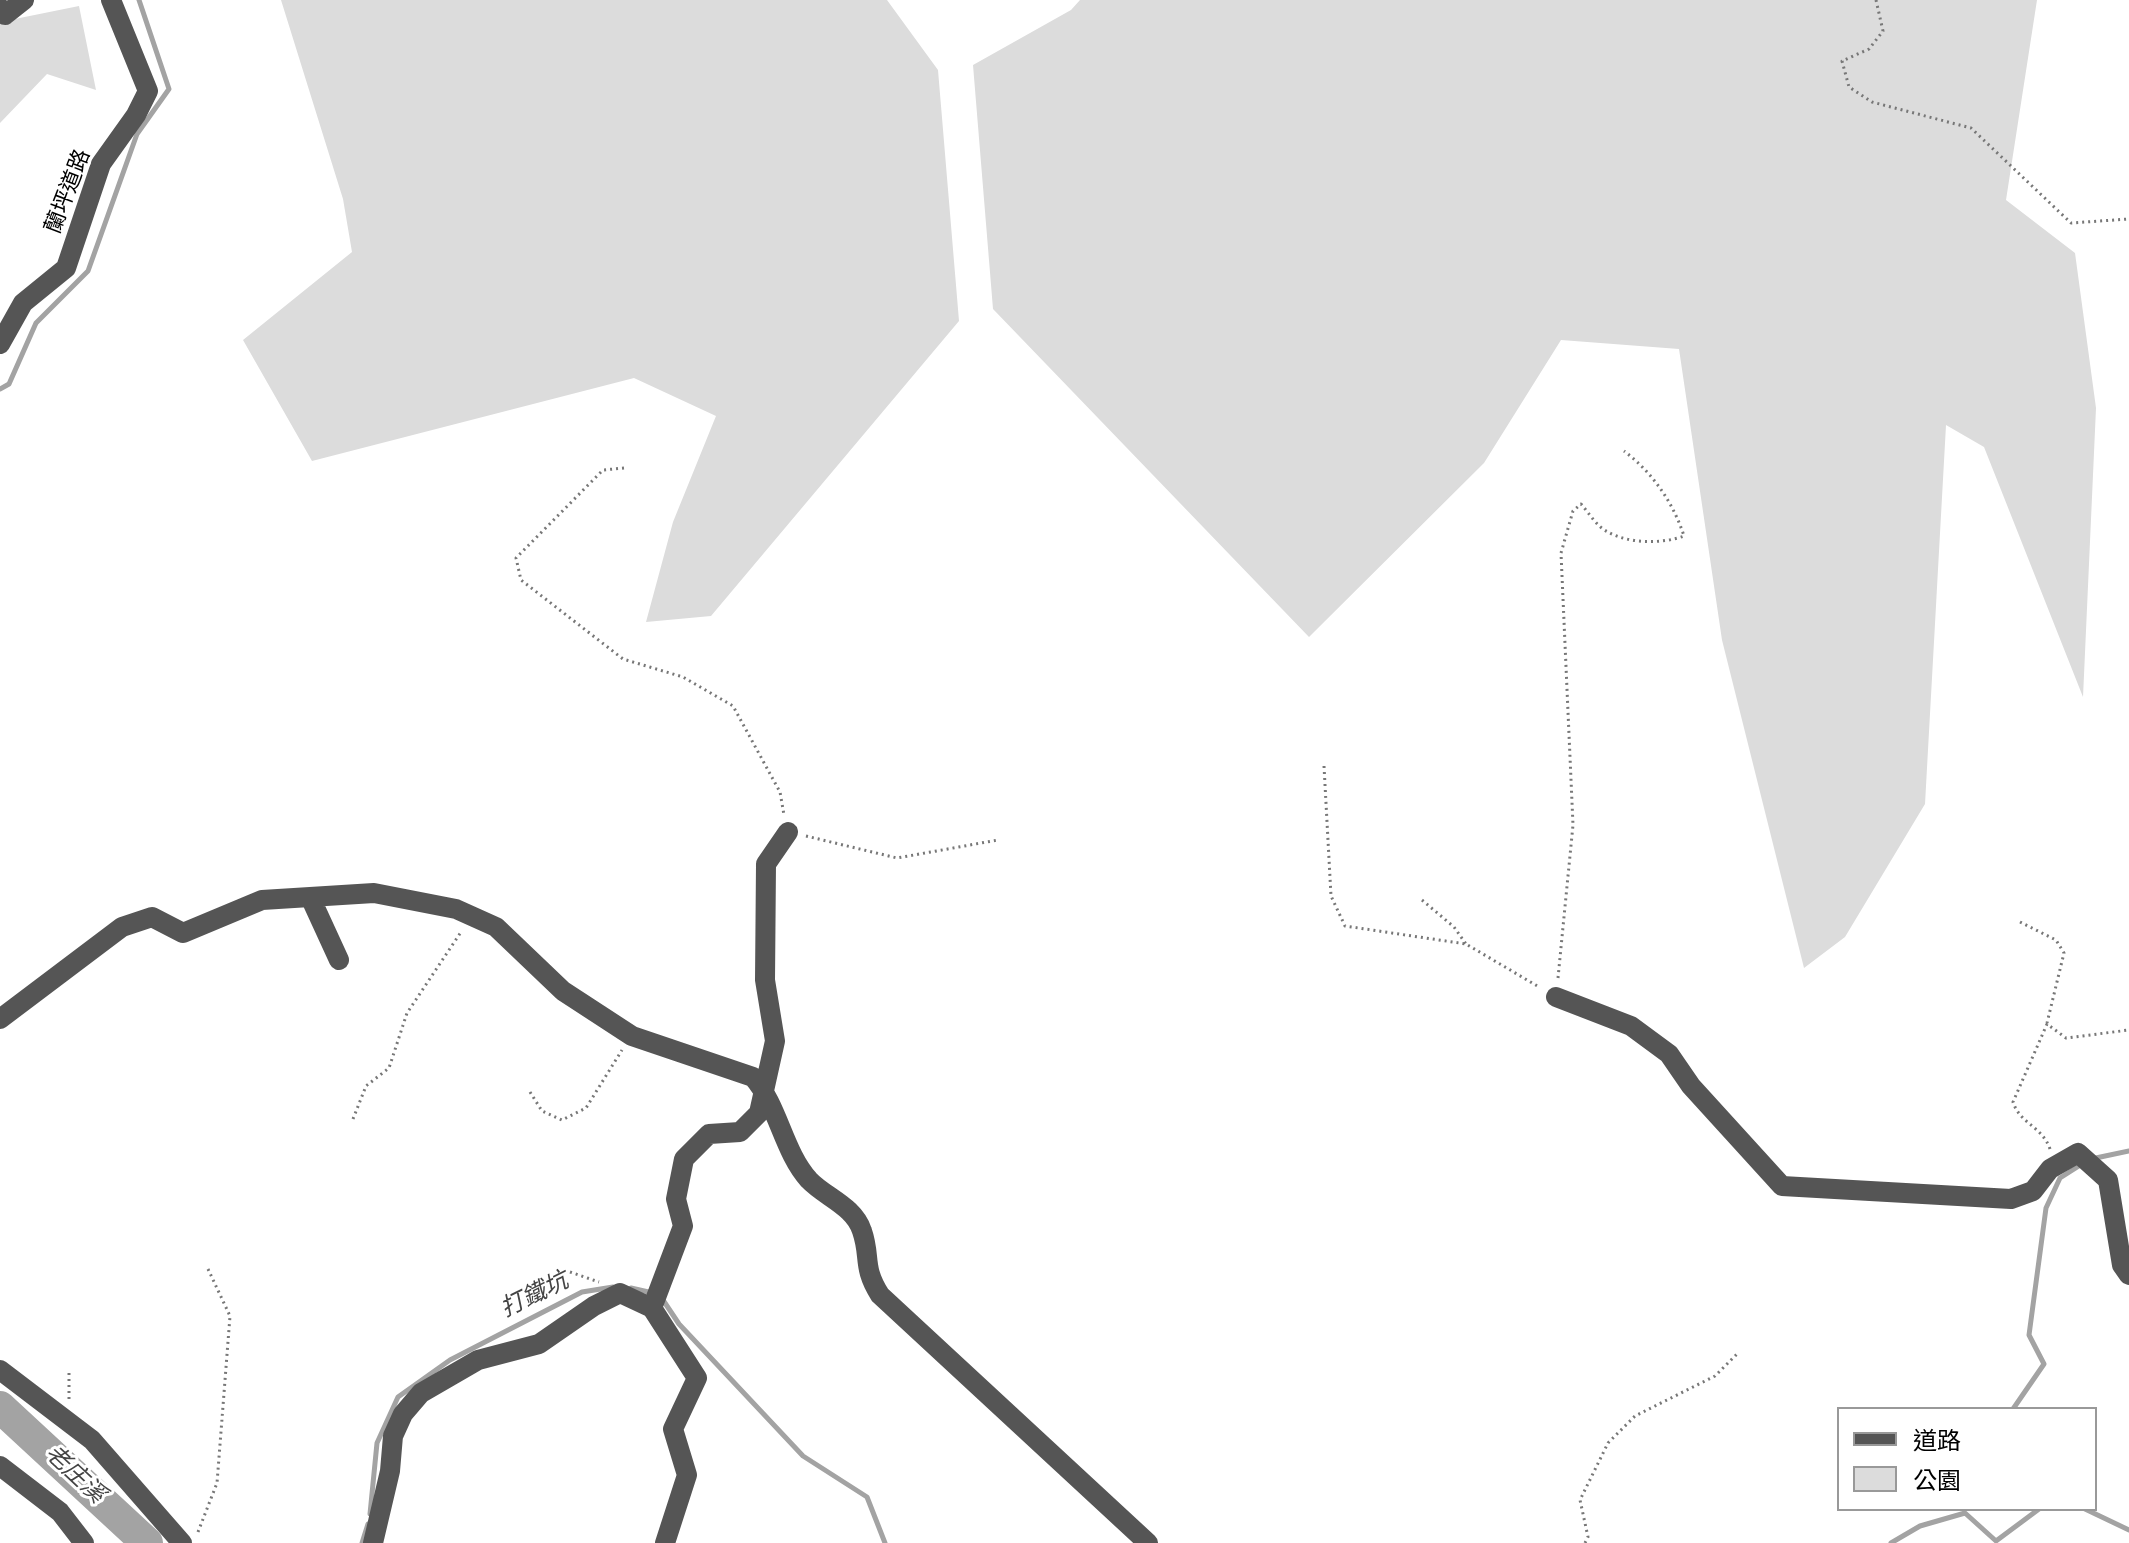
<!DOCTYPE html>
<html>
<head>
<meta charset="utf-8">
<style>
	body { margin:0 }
	#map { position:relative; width:2129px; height:1543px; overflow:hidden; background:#fff; font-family:Jost,"Noto Sans TC",sans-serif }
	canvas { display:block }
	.legend { position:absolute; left:1837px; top:1407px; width:260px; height:104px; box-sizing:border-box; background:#fff; border:2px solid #999; margin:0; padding:10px 14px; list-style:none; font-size:24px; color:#000 }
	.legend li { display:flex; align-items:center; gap:16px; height:40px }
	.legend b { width:40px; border:2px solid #999 }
</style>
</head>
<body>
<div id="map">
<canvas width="2129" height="1543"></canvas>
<ul class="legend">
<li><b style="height:10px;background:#555"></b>道路</li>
<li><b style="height:22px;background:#dcdcdc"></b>公園</li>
</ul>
</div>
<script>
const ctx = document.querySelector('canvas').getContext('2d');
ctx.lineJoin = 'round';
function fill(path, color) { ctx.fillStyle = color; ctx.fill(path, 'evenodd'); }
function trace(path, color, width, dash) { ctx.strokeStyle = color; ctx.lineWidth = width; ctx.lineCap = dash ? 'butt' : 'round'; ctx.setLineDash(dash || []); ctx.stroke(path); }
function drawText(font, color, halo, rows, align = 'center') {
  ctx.font = font + ' Jost,"Noto Sans TC",sans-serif'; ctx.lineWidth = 6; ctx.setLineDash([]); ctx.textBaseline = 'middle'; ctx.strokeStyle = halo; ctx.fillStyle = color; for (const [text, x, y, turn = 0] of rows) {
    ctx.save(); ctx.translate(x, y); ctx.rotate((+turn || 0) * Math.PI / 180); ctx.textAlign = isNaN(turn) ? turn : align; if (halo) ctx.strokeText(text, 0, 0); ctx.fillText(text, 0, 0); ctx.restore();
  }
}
const green = new Path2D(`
	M281 0H887L938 70 959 321 711 616 646 622 673 522 716 416 634 378 312 461 243 340 352 252 343 199Z
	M1080 0H2037L2006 200 2075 253 2096 408 2083 697 1984 447 1946 425 1925 804 1845 937 1804 968 1722 640 1679 349 1561 340 1484 463 1309 637 993 309 973 65 1071 10Z
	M79 6 96 90 47 74 0 123V22Z`);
const stream = new Path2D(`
	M0 389 9 384 36 323 88 271 137 134 169 89 139 0
	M2091 1159 2129 1151
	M631 1288 653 1293
	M661 1297 679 1324 803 1456 867 1497 885 1543
	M2013 1409 2044 1364 2029 1335 2046 1208 2060 1178 2082 1164
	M2085 1509 2129 1530
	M370 1514 377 1443 398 1397 450 1360 582 1292 613 1287
	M362 1543 368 1524
	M1891 1543 1920 1526 1965 1513 1996 1541 2039 1509`);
const river = new Path2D(`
	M0 1407 147 1543`);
const path = new Path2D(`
	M1876 0 1883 31 1869 49 1842 61 1849 87 1872 102 1971 128 2071 223 2129 219
	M624 468 603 470 516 558 521 580 623 659 683 677 733 706 780 792 784 815
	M1324 766 1331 896 1345 926 1466 944 1539 987
	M806 836 897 858 998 840
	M1422 900 1454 927 1466 944
	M2020 922 2056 940 2064 953 2047 1023
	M1558 978 1573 825 1561 553 1573 511 1581 504C1589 513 1597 527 1608 532 1629 544 1663 544 1684 536 1673 502 1652 472 1624 451
	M530 1092 542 1111 562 1120 586 1108 622 1050
	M353 1119 366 1086 389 1068 407 1013 461 932
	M2050 1149C2042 1126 2020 1124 2013 1102L2047 1024 2066 1038 2129 1030
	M570 1272 599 1282
	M69 1399V1371
	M198 1532 217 1483 230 1316 208 1269
	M1585 1543 1588 1537 1580 1500 1608 1443 1635 1416 1715 1376 1737 1354`);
const minor = new Path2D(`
	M0 8 5 15 24 0
	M0 344 23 303 66 268 101 164 136 115 148 91 111 0
	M311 899 339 960
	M1556 997 1631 1026 1669 1054 1691 1086 1782 1186 2011 1199 2033 1191 2050 1169 2078 1153 2108 1180 2122 1265 2129 1275
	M0 1019 122 927 152 917 183 933 262 900 374 893 456 909 496 927 563 991 632 1036 753 1077C779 1107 783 1151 809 1180 825 1197 854 1206 862 1231 871 1257 862 1267 880 1295L1148 1543
	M0 1370 92 1440 182 1543
	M0 1466 60 1512 84 1543
	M373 1543 390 1471 393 1436 403 1414 421 1393 478 1360 539 1344 594 1306 620 1293 652 1308
	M665 1543 687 1475 673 1429 697 1378 652 1308 683 1226 676 1199 684 1159 709 1134 740 1132 759 1113 775 1041 765 980 766 864 788 832`);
const streetNames = [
	["蘭坪道路",69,192,-69]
];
const waterNames = [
	["打鐵坑",535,1296,-26],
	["老庄溪",74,1475,43]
];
fill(green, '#dcdcdc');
trace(stream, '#a3a3a3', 5);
trace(river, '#a3a3a3', 32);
trace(path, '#777', 3, [2, 4]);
trace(minor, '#555', 20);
drawText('22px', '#000', '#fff', streetNames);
drawText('italic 24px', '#444', '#fff', waterNames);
</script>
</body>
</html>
